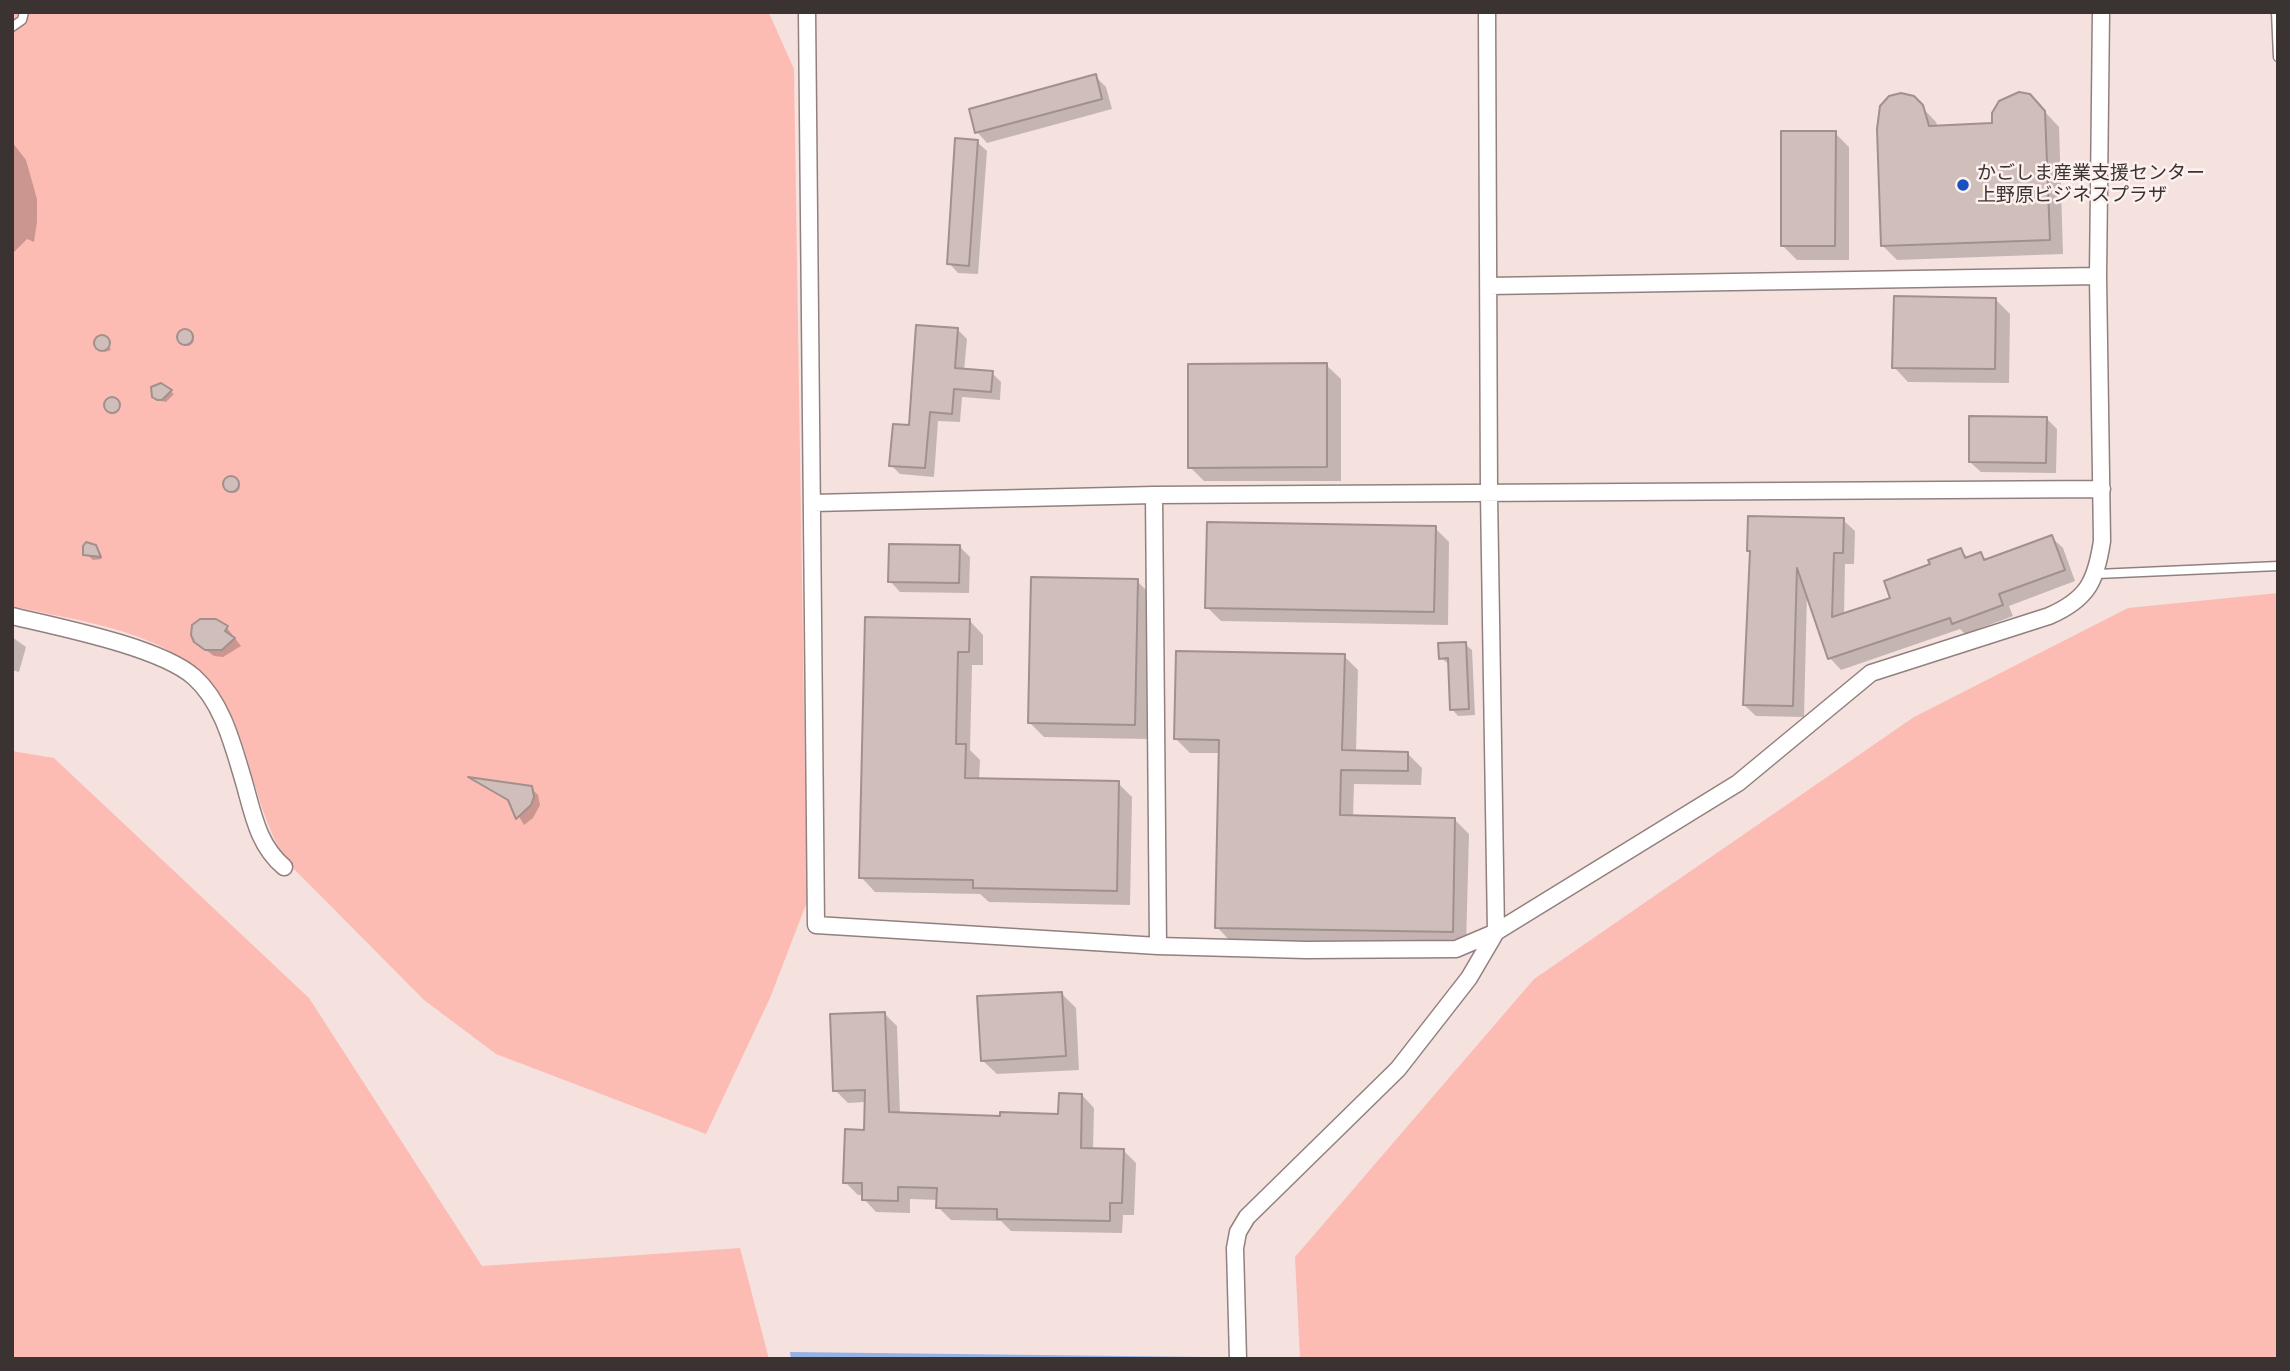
<!DOCTYPE html>
<html>
<head>
<meta charset="utf-8">
<style>
	body { margin:0 }
	#map { position:relative; width:2290px; height:1371px; overflow:hidden; background:#f5e2df; font-family:"Open Sans",sans-serif }
	canvas { display:block }
	.frame { position:absolute; inset:0; border:14px solid #3b3332; pointer-events:none }
</style>
</head>
<body>
<div id="map">
<canvas width="2290" height="1371"></canvas>
<div class="frame"></div>
</div>
<script>
const ctx = document.querySelector('canvas').getContext('2d');
ctx.lineJoin = 'round';
function fill(path, color) { ctx.fillStyle = color; ctx.fill(path, 'evenodd'); }
function trace(path, color, width, dash) { ctx.strokeStyle = color; ctx.lineWidth = width; ctx.lineCap = dash ? 'butt' : 'round'; ctx.setLineDash(dash || []); ctx.stroke(path); }
function drawText(font, color, halo, rows, align = 'center') {
  ctx.font = font + ' "Open Sans","Noto Sans JP",sans-serif'; ctx.lineWidth = 5; ctx.setLineDash([]); ctx.textBaseline = 'middle'; ctx.strokeStyle = halo; ctx.fillStyle = color; for (const [text, x, y, turn = 0] of rows) {
    ctx.save(); ctx.translate(x, y); ctx.rotate((+turn || 0) * Math.PI / 180); ctx.textAlign = isNaN(turn) ? turn : align; if (halo) ctx.strokeText(text, 0, 0); ctx.fillText(text, 0, 0); ctx.restore();
  }
}
const green = new Path2D(`
	M12 12 769 13 794 69 807 902 770 998 706 1134 496 1054 424 1000 287 862C262 822 255 780 240 737 206 633 103 627 12 606Z
	M2278 593V1359H1300L1295 1257 1534 979 1914 717 2128 608Z
	M12 751 54 758 309 998 482 1266 740 1248 769 1359H12Z`);
const water = new Path2D(`
	M790 1352 1206 1357V1359H791Z`);
const shadow = new Path2D(`
	M1095 76 1106 87 1112 109 987 143 977 132Z
	M2009 96H2030L2059 127 2063 254 1897 260 1882 245 1913 98 1936 122 1938 128 1993 125 2000 102Z
	M1835 133 1849 147V260H1797L1783 246Z
	M12 142 26 160 37 199V222L34 242 27 239 12 254Z
	M977 142 987 151 978 274 958 273 949 263Z
	M1995 299 2010 314 2009 383 1908 382 1894 367Z
	M957 329 967 339 964 371 992 373 1001 382 1000 400 962 397 960 422 938 421 934 477 900 474 891 465Z
	M180 339a7 7 0 1 1 14 0a7 7 0 1 1-14 0Z
	M97 337H103L111 350 105 352 96 343Z
	M1326 365 1341 379V481H1204L1190 467Z
	M160 385 174 394 166 402 157 400Z
	M106 407a7 7 0 1 1 14 0a7 7 0 1 1-14 0Z
	M2046 418 2057 429 2056 473 1981 472 1970 462Z
	M226 486a7 7 0 1 1 14 0a7 7 0 1 1-14 0Z
	M1843 520 1855 531 1854 564H1845L1844 615 1893 599 1932 565 1960 550 1969 558 1981 554 1988 561 2051 537 2063 548 2075 581 2009 606 2013 616 1965 634 1960 629 1841 670 1830 658 1807 594 1804 717 1756 716 1744 705 1752 553 1749 550Z
	M1435 528 1449 542 1448 625 1221 621 1207 607Z
	M959 546 970 557 969 593 900 592 890 581Z
	M94 547 102 559 93 560 83 550Z
	M1137 581 1151 595 1148 739 1044 737 1030 723Z
	M969 620 983 635V665H972L970 750 980 760 979 780 1118 783 1132 797 1130 905 989 902 980 894 875 892 861 877Z
	M216 621 227 628 241 646 223 657 214 656 203 648Z
	M12 637 26 647 19 672 12 670Z
	M1465 644 1472 650 1475 715 1458 716 1452 709 1450 665 1441 658Z
	M1344 656 1358 670 1356 752 1407 753 1422 768 1421 785 1354 784 1353 817 1454 819 1469 834 1466 946 1231 942 1217 927 1220 753H1190L1176 739Z
	M473 779 531 788 538 795 540 805 533 818 524 825 511 803Z
	M1062 994 1076 1008 1079 1070 997 1074 982 1060Z
	M884 1013 897 1026 900 1114 1001 1118 1060 1116 1082 1095 1094 1108 1093 1150H1123L1136 1163 1134 1215H1123L1122 1233 1011 1231 1001 1221 951 1220 938 1207V1200L910 1199V1213L876 1212 864 1199V1195H858L845 1182 866 1132V1102L848 1103 835 1090Z`);
const building = new Path2D(`
	M1096 74 1102 99 975 133 969 109Z
	M2019 92 2030 94 2045 111 2050 240 1881 246 1877 129 1880 106 1889 96 1901 93 1914 96 1923 105 1929 126 1992 123V113L1999 101Z
	M1781 131H1836L1835 246H1781Z
	M955 138 978 140 969 266 947 264Z
	M1894 296 1996 298 1995 369 1892 368Z
	M916 325 958 328 955 368 993 371 991 392 954 389 952 414 930 412 925 468 889 466 893 424 909 425Z
	M177 337a8 8 0 1 1 16 0a8 8 0 1 1-16 0Z
	M94 343a8 8 0 1 1 16 0a8 8 0 1 1-16 0Z
	M1327 363V467L1188 468V364Z
	M161 383 172 390 162 400H157L152 397 151 387Z
	M104 405a8 8 0 1 1 16 0a8 8 0 1 1-16 0Z
	M1969 416 2047 417 2046 463 1969 462Z
	M223 484a8 8 0 1 1 16 0a8 8 0 1 1-16 0Z
	M1748 516 1844 518 1843 553H1834L1832 617 1890 598 1884 581 1930 564 1928 560 1961 548 1965 558 1981 552 1984 560 2052 535 2065 570 1999 594 2003 605 1952 624 1950 618 1828 659 1797 568 1793 706 1743 705 1750 551H1747Z
	M1207 522 1436 526 1434 612 1205 608Z
	M86 542 96 545 101 557 83 555V546Z
	M889 544 960 545 959 583 888 582Z
	M1031 577 1138 579 1135 725 1028 723Z
	M865 617 970 619 969 652H958L956 744H966L965 778 1119 781 1117 891 973 888V880L859 878Z
	M200 619H216L228 626 225 631 235 638 222 650H205L194 642 191 635 192 625Z
	M1466 642 1469 709 1450 710 1448 658 1439 659 1438 643Z
	M1176 651 1345 654 1342 750 1408 752V771L1341 770 1340 815 1455 818 1453 932 1215 928 1219 740 1174 739Z
	M468 777 532 786 534 797 531 805 516 819 508 800Z
	M1062 992 1066 1056 981 1061 977 996Z
	M885 1012 889 1112 1000 1116V1112L1058 1114 1059 1093 1082 1094 1081 1148 1124 1149 1122 1203H1110V1221L997 1219V1209L936 1208 937 1188 898 1187V1201L862 1200V1183H843L845 1129 864 1130 865 1090 833 1091 830 1014Z`);
const service = new Path2D(`
	M2276 12 2278 57
	M12 27 22 20 24 12
	M2097 574 2278 566`);
const minor = new Path2D(`
	M807 12 816 925 1158 946 1306 950 1456 949 1496 932 1738 783 1871 673 2049 616C2088 599 2096 581 2102 541L2098 276 2101 12
	M1489 286 2098 276
	M1154 495 1158 946
	M813 503 1154 495 2102 489
	M12 616C58 627 160 647 194 677 223 703 233 746 244 782 253 814 258 845 284 867
	M1238 1359 1235 1248 1238 1232 1247 1217 1398 1069 1469 978 1496 932 1489 494 1487 12`);
const markers = [
	[1963,185,7,"#1951be"]
];
const poiNames = [
	["かごしま産業支援センター",1977,174],
	["上野原ビジネスプラザ",1977,196]
];
fill(green, '#fdbcb3');
fill(water, '#95b2e6');
fill(shadow, '#0003');
fill(building, '#d0bebb');
trace(building, '#a1908d', 2);
trace(service, '#91807e', 11);
trace(minor, '#91807e', 19);
trace(service, '#fff', 8);
trace(minor, '#fff', 16);
for (const [x, y, r, color] of markers) { const dot = new Path2D(); dot.arc(x, y, r, 0, 2 * Math.PI); ctx.fillStyle = color; ctx.fill(dot); trace(dot, '#fdf1ef', 2.5); }
drawText('19px', '#3b3332', '#fdf1ef', poiNames, 'left');
</script>
</body>
</html>
